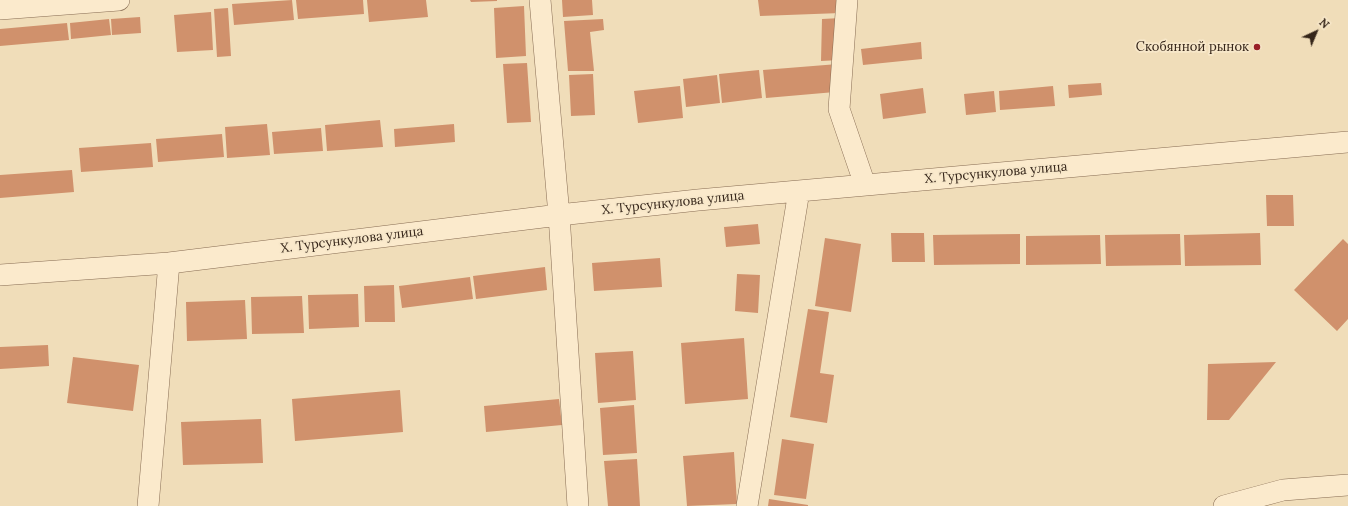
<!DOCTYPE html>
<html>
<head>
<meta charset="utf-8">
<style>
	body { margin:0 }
	#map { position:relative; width:1348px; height:506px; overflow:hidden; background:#f0ddb9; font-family:Lora,serif }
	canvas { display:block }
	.north { position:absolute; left:1296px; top:12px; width:40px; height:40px; -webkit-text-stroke:3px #f7e7c9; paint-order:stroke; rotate:44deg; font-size:11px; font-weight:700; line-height:16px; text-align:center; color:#352519 }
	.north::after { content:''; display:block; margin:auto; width:14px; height:18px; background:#352519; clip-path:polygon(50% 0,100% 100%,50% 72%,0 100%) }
</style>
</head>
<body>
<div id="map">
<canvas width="1348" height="506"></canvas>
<div class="north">N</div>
</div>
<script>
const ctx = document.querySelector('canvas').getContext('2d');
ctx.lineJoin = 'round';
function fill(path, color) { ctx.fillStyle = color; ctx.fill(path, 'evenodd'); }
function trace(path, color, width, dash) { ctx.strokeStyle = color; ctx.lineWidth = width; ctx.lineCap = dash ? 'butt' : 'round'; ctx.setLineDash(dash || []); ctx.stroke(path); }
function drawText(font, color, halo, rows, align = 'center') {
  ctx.font = font + ' Lora,serif'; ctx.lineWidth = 3.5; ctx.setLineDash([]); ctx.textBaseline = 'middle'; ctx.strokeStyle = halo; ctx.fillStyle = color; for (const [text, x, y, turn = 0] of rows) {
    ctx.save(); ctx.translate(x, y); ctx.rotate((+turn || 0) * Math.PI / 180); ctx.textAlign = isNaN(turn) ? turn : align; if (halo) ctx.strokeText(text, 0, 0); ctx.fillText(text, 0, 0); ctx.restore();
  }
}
const building = new Path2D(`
	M292 0 294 20 234 25 232 4Z
	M296 0H363L364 14 298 19Z
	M367 0H426L428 17 369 22Z
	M470 0H497V1L471 2Z
	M562 0H592L593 15 563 17Z
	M758 0H840L841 13 760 16Z
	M524 6 526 56 496 58 494 8Z
	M228 8 231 56 217 57 214 9Z
	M211 12 213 50 177 52 174 15Z
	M140 17 141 33 112 35 111 19Z
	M841 18 840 60 821 61 822 19Z
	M109 19 111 35 71 39 70 23Z
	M603 19 604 30 590 32 594 71H568L564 21Z
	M67 23 69 40 0 46V29Z
	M921 42 922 59 863 65 861 49Z
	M527 63 531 122 507 123 503 64Z
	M838 64 835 92 766 98 763 70Z
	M759 70 762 98 722 103 719 74Z
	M593 74 595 115 571 116 569 75Z
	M717 75 720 103 686 107 683 79Z
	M1101 83 1102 95 1069 98 1068 85Z
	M680 86 683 118 638 123 634 91Z
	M1053 86 1055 106 1000 110 999 91Z
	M923 88 926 113 883 119 880 94Z
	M994 91 996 112 966 115 964 94Z
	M380 120 383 147 327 151 325 125Z
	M267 124 270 155 227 158 225 127Z
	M454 124 455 142 395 147 394 129Z
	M321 128 323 151 274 154 272 132Z
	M222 134 224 157 158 162 156 139Z
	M151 143 153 167 81 172 79 148Z
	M72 170 74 192 0 198V175Z
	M1266 195H1293L1294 226H1267Z
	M758 224 760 244 726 247 724 227Z
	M891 233H924L925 262H892Z
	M1260 233 1261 265 1185 266 1184 235Z
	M1020 234V264L934 265 933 235Z
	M1180 234 1181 265 1106 266 1105 235Z
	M1100 235 1101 264 1026 265V236Z
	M825 238 861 244 851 312 815 306Z
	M1343 239 1348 244V319L1337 331 1294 290Z
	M660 258 662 287 594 291 592 263Z
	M545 267 547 290 476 299 473 276Z
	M737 274 760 275 758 313 735 311Z
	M470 277 473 299 402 308 399 286Z
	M394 285 395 322H365L364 286Z
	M358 294 359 327 309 329 308 295Z
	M302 296 304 333 252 334 251 297Z
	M245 300 247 339 187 341 186 302Z
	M808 309 829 312 820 373 834 375 827 423 790 417Z
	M744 338 748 399 685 404 681 343Z
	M48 345 49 366 0 369V347Z
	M633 351 636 400 598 403 595 353Z
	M73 357 139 365 133 411 67 403Z
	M1276 362 1229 420H1207L1208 364Z
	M400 390 403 432 295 441 292 399Z
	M559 399 562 425 486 432 484 406Z
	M634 405 637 453 603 455 600 408Z
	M261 419 263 463 183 465 181 422Z
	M782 439 814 444 806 499 774 495Z
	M734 452 737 504 687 506 683 456Z
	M637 459 640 506H608L604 461Z
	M769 499 808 505V506H768Z`);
const minor = new Path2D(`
	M540 0 559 215 578 506
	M847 0 839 109 865 185
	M0 9 119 0
	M0 275 169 263 559 215 698 200 1348 142
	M148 506 169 263
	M747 506 799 191
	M1224 506 1283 490 1348 485`);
const markers = [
	[1257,47,4,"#992027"]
];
const poiNames = [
	["Скобянной рынок",1249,47]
];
const streetNames = [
	["Х. Турсункулова улица",996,173,-5],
	["Х. Турсункулова улица",673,203,-6],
	["Х. Турсункулова улица",352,240,-7]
];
fill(building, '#d0916c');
trace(minor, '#876c53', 22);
trace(minor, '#fbeacc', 21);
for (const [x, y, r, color] of markers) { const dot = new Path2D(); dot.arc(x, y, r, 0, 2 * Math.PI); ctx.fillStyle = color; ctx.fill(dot); trace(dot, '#f7e7c9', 1.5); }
drawText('13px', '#352519', '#f7e7c9', poiNames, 'right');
drawText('13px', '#352519', '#f7e7c9', streetNames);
</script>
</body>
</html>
